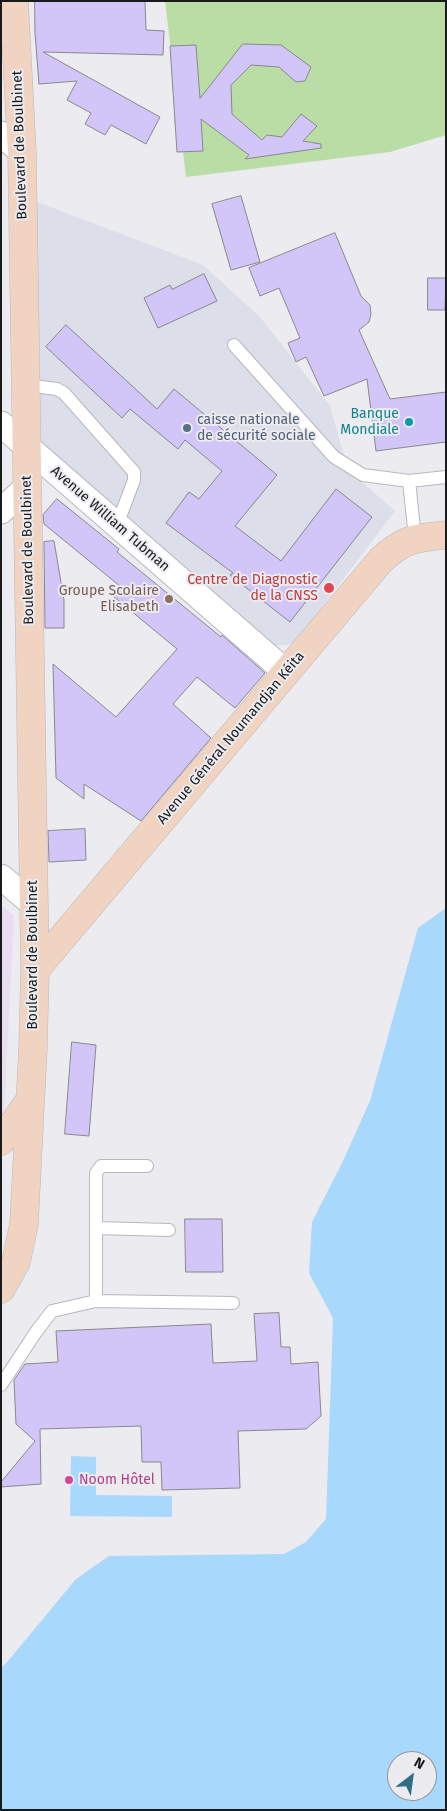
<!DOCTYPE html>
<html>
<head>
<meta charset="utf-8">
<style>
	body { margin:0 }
	#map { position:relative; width:447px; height:1811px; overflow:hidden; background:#ebebf0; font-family:"Fira Sans",sans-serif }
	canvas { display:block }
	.frame { position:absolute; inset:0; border:2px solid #191a1b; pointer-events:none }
	.north { position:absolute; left:387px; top:1751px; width:50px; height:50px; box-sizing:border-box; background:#ebebf0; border:1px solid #97979b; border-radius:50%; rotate:30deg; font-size:14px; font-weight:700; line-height:20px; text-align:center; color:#191a1b }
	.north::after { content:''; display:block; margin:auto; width:18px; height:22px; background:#2f6e83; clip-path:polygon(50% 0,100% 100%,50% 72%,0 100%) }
</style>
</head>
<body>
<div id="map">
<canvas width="447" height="1811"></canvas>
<div class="frame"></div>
<div class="north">N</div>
</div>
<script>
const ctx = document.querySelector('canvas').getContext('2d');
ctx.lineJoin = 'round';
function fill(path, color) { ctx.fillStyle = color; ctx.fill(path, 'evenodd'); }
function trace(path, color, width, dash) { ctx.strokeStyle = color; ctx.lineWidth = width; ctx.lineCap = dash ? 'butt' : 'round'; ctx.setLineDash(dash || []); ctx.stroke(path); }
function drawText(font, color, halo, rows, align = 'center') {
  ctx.font = font + ' "Fira Sans",sans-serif'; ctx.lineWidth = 4; ctx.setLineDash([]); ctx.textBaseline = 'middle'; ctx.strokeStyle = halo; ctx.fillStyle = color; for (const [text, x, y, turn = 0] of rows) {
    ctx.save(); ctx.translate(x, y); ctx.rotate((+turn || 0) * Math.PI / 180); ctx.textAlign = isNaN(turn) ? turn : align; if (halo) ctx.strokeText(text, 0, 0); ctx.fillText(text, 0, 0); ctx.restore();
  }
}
const built = new Path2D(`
	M27 198 203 265 260 317 330 406 348 470 395 511 294 644 272 646 37 449Z`);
const medical = new Path2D(`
	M1 905 14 916 1 1173Z`);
const green = new Path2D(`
	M165 1H446V135L390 152 186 177Z`);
const water = new Path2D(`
	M446 908V1810H1V1668L8 1661 76 1579 109 1556 284 1554 306 1542 326 1519 333 1318 309 1273 312 1222 343 1161 370 1101 418 928ZM397 1761H427V1791H397Z
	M71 1456 96 1457V1495L172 1496V1517L70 1516Z`);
const building = new Path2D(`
	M35 1H145L146 30 164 31 163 55 43 52 160 117 146 144 111 125 105 135 85 124 91 113 67 100 77 81 39 84 35 33Z
	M243 44 281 45 311 67 305 81 296 82 279 67 251 65 231 85 232 114 262 140 267 135 282 137 301 114 317 126 303 141 321 144V148L245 159 249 155 201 119 203 151 177 152 170 46 196 45 200 98Z
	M241 196 260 262 231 270 212 204Z
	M335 233 361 296 370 305 371 314 369 322 359 330 390 399 446 392V442L376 451 367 379 324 396 306 357 296 362 288 343 300 338 279 288 260 296 249 268Z
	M204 274 217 301 158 328 144 298 170 285 172 289Z
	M428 278H446L445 310H428Z
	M66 325 157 409 174 389 277 475 235 526 281 561 336 489 372 517 290 622 230 575 233 573 166 523 189 492 199 499 222 471 185 440 178 449 130 409 122 418 46 347Z
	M57 499 119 549 117 552 221 637 222 635 265 673 235 708 197 677 173 704 211 738 141 821 84 784V799L56 778 53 664 116 717 177 649 113 596 121 587 44 524 43 515Z
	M54 541 64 600V628H45L44 542Z
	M85 829 86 860 49 862 48 831Z
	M72 1042 96 1045 89 1136 65 1134Z
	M185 1219H222L223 1272H186Z
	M279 1313 281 1347H290L291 1364 318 1362 321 1416 306 1429 238 1431 240 1488 162 1490 161 1462H142L141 1426 40 1429 41 1484 1 1487V1482L35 1441 16 1424 14 1380 25 1364 58 1362 56 1331 211 1324 213 1363 257 1361 254 1314Z`);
const lane = new Path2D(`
	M234 345 334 457 363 475 409 481 415 538
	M25 385 57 389 64 393 134 472V480L117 525
	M409 481 446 477
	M96 1228 169 1230
	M96 1301 233 1303
	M1 1385 36 1332 52 1311 96 1301V1173L101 1166H147`);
const street = new Path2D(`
	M1 134 22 152
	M1 424 287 673
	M1 511 27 487
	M1 877 33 904`);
const secondary = new Path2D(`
	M35 970 381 560C405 538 415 538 446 535
	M1 1141 6 1135 30 1100
	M1 1289 16 1262 24 1224 33 1048 35 970 22 152 14 1`);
const markers = [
	[409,422,5,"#0f9aa8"],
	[187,428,5,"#5c6f8a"],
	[329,588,6,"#e0444e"],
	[169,599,5,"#8d6e63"],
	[69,1480,5,"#d1479c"]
];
const streetNames = [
	["Boulevard de Boulbinet",20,145,-92],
	["Avenue William Tubman",110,519,41],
	["Boulevard de Boulbinet",28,550,-91],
	["Avenue Général Noumandjan Kéita",231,738,-50],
	["Boulevard de Boulbinet",33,955,-90]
];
const cultureNames = [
	["Banque",399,414],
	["Mondiale",399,430]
];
const serviceNames = [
	["caisse nationale",197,420],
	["de sécurité sociale",197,436]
];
const healthNames = [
	["Centre de Diagnostic",318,580],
	["de la CNSS",318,596]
];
const educationNames = [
	["Groupe Scolaire",159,591],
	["Elisabeth",159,607]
];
const hotelNames = [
	["Noom Hôtel",79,1480]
];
fill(built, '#dcdeea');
fill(medical, '#e9ddf1');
fill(green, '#badda6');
fill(water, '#a9d8fd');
fill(building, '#d2c5f7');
trace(building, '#89888c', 1);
trace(lane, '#b7b8bc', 14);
trace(street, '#b7b8bc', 27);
trace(secondary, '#b7b8bc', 29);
trace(lane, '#fff', 12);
trace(street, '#fff', 25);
trace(secondary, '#f0d3c1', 28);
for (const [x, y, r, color] of markers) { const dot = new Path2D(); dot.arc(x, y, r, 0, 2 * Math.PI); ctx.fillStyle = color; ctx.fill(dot); trace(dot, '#ebebf0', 2); }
drawText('14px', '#191a1b', '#ebebf0', streetNames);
drawText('14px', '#0d838f', '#ebebf0', cultureNames, 'right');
drawText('14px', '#4e5e75', '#ebebf0', serviceNames, 'left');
drawText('14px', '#be3a42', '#ebebf0', healthNames, 'right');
drawText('14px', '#785e54', '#ebebf0', educationNames, 'right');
drawText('14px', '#b23c85', '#ebebf0', hotelNames, 'left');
</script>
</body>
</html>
